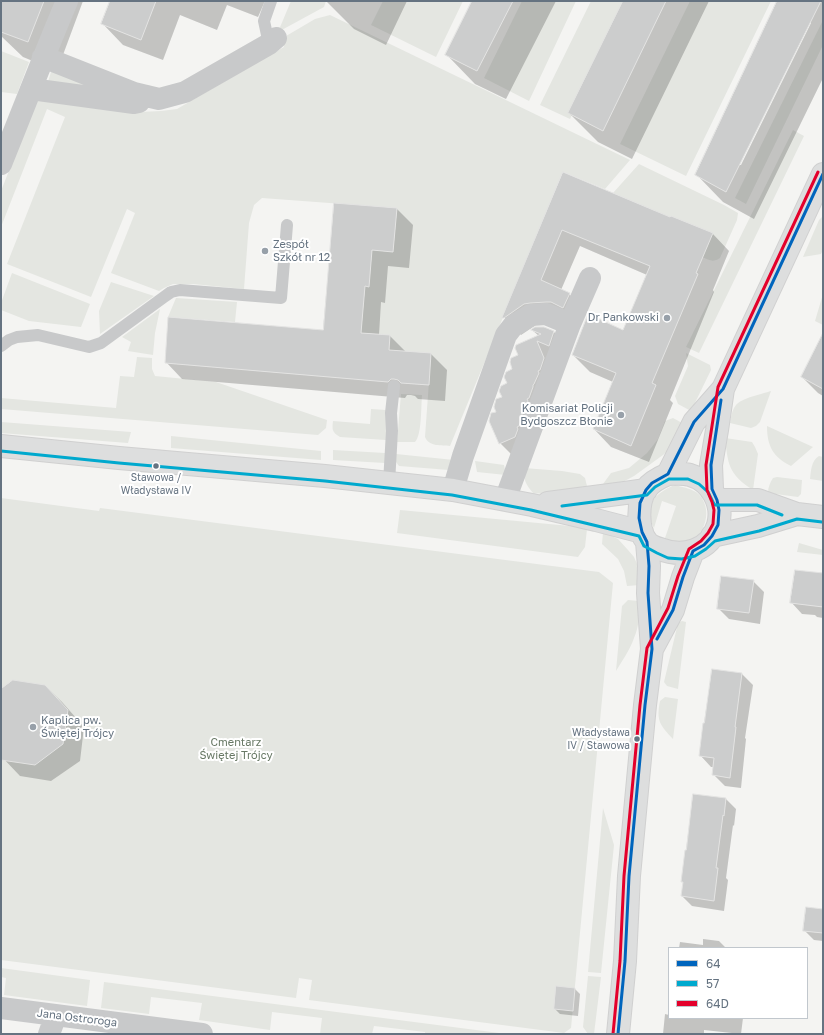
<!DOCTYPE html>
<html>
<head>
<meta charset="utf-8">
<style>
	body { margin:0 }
	#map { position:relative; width:824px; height:1035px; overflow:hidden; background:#f4f4f2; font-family:"Golos Text",sans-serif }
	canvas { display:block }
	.frame { position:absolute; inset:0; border:2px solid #657381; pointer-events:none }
	.legend { position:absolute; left:668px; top:947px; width:140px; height:72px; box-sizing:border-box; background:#fff; border:1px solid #c1c7cd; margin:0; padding:5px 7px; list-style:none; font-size:12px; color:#657381 }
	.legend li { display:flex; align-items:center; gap:8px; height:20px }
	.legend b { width:20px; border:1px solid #c1c7cd }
</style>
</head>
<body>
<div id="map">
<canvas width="824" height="1035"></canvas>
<div class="frame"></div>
<ul class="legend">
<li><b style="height:5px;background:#0065bd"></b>64</li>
<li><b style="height:5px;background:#00a9ce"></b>57</li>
<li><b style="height:5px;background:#e4002b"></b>64D</li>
</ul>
</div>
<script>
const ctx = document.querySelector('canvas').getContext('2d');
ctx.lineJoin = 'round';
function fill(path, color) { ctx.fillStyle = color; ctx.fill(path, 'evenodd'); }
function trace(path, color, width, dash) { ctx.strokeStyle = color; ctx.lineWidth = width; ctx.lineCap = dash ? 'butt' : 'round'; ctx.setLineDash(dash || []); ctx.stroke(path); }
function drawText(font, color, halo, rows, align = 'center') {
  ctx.font = font + ' "Golos Text",sans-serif'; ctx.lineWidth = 4; ctx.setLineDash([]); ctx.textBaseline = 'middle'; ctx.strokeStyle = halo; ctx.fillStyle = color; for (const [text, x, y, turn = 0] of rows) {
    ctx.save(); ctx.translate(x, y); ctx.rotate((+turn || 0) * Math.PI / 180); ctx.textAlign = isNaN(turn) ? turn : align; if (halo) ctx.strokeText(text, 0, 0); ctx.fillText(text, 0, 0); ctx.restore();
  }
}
const green = new Path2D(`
	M291 1H326L324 7 278 32Z
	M383 1H463L436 57 371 25Z
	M522 1H576L529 101 484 78Z
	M591 1H626L570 119 540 105Z
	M690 1H771L686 176 620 144Z
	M330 15 630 160 605 189 563 172 450 446C442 445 429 447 425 437L431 353 389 350 390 335 361 333 365 286H369L372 250 393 252 397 208 262 198 254 205 249 223 244 289 223 287 193 284H173L164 288 159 291 111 273 135 213 127 209 91 297 7 264 65 117 47 109 1 227V191L30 117 36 104 38 100 140 112 161 111 177 109 284 47 281 39 315 19Z
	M823 20V45L746 204 735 198Z
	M1 51 29 62 17 94 1 92Z
	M51 72H54L114 92 47 85Z
	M793 130 804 136 699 353 686 347Z
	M639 164 724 205 738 213 737 220 720 258C713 263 709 260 702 257L712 233 671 216 670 219 655 211 613 193Z
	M823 216V250L821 254 803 257 819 220Z
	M12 273 90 304 81 327 29 321 1 310V303Z
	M111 282 154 296 100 334 99 311Z
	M823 294V325L815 321Z
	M176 298 237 302 235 322 168 317Z
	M160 309 155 333 153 355 128 351 131 342 122 337Z
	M686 353 710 365 711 370 691 411 678 404 675 396 688 366Z
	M137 357 152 358V369L155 376 216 382 327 420 326 428 318 435 1 409V398L116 408 120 376 134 377Z
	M771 391 760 422 756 426 751 428 730 423C731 417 732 410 736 405 742 398 762 394 771 391Z
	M401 394 422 395C421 406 422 435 415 442H397Z
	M371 409 386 410V440L340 437C332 432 332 430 333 421L370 424Z
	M673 418 684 424 670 449 663 455 634 476 619 484 603 488V484L611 473 629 468 647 453 658 439 665 421Z
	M1 422 131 432 128 443 1 433Z
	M767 426 813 447 791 466C773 457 767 446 767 426Z
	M171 436 321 451V460L171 448Z
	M725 438 752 442 755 447 758 454 753 490C728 474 728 464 725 438Z
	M333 450 385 453V463L333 460Z
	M396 454 454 460 449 470 399 466 396 462Z
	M819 456 823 457V481L810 479C811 471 811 461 819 456Z
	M475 461 504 465 506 475 477 472Z
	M524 468 562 471 580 474 585 478 588 490 545 494 533 493C526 485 523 479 524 468Z
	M777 477 802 480 801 494 798 497 768 493C768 487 770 483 773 478Z
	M675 485C682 487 689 488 696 492 715 506 706 540 683 543 677 544 670 540 665 538L676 506 662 501 654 528C643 507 654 493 675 485Z
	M1 498 99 511 100 508 599 572 613 583 571 1028 564 1033 309 1000 312 980 299 978 296 998 1 960Z
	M400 510 570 526 587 529 585 547 578 557 397 533Z
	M603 532 618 539 628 550 634 557 637 564 640 585 627 586 624 571 618 559 602 544Z
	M799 543 823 550V555L797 552Z
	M628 600 639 601C640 613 639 627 634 638 630 650 622 661 616 671L622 606Z
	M682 621 686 622 678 689 667 686 664 682 678 623Z
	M665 697 678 699 673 739C660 725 656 721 660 701Z
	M603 808 614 845 601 973 588 972Z
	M1 968 90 980 87 1006 4 995 6 978 1 977Z
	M588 976 601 977 594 1034H588L583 1027Z
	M104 982 507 1034H425V1032L374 1026 372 1034H320L322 1018 272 1012 270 1030 199 1020 202 1003 151 997 149 1014 101 1008Z`);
const shadow = new Path2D(`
	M5 1H83L57 71 23 57 1 36V10Z
	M111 1H265L258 17 227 5 217 30 180 15 163 60 123 45 102 23Z
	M326 1H407L386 45 354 29Z
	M473 1H556L506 99 475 84 447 55Z
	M624 1H709L632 159 598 142 569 113Z
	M779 1H823V78L754 219 723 202 696 174ZM810 22 811 23 741 165H739Z
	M563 174 671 218 712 233 729 251 713 290 714 292 670 400 673 403 649 462 611 447 594 429 613 382 590 372 573 355 624 331 647 275 580 246 561 290 569 294 587 311 542 321 521 335 504 317Z
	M397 209 413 225 409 268 388 266 385 303 381 302 379 335 390 336 406 352 431 354 447 370 445 401 418 399 415 396 411 395H407L405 398 182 379 166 362 324 331Z
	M532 330 554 332 570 348 516 459 500 443 497 412 519 355 539 336Z
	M823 335V396L818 393 802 377Z
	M811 572 823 573V618L817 617 815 615 802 614 791 602Z
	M753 581 764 592 760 624 729 619 718 608Z
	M742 674 753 685 745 738 746 739 741 788 725 786 714 775V767H711L700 755Z
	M45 686 62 702 84 727 80 761 51 781 20 776 1 756V691Z
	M726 799 736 809 734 826 733 825 726 878 728 880 724 911 692 906 682 896 684 883 682 881Z
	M823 910V941L814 940 804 930Z
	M703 939 719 941 726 948H679L680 942 703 945Z
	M557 987 575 989 580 994 578 1016 560 1014 555 1009Z
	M665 1014 669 1015V1018H743L741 1034 704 1030V1034H663Z`);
const building = new Path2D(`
	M1 1H44L28 42 1 32Z
	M110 1H156L141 40 101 24Z
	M472 1H513L477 71 445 55Z
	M623 1H666L603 131 568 113Z
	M777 1H821L726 192 695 175Z
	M563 172 670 217 671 216 713 233 696 273 698 274 652 383 656 385 631 446 593 429 616 373 572 355 588 314 623 330 650 266 562 230 541 280 570 293 563 308 551 302H546L530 303 524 304 504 318H502Z
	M334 203 397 208 393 252 372 250 369 287 365 286 361 333 390 335 389 350 431 353 429 385 401 383 398 380 394 379H391L388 382 165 363 168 317 323 330Z
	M535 327H544L554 331 549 346 537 341 544 358 540 370 538 371 539 373 534 384 533 385V387L529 398 527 399 528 401 524 412 521 413 523 416 519 426 517 427 518 429 515 437 499 444 489 421 491 413 496 412 494 407 496 399 502 397 499 391 501 386 507 383 504 377 506 372 512 369 510 362 511 358 518 355 515 348 516 345 541 334 531 330Z
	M823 333V389L801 377Z
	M795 570 823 573V607L790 603Z
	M721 576 754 580 749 613 717 609Z
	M712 669 742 673 735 727H736L730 778 712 775 714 758 699 756 703 723H704Z
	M13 680 45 685 68 710 63 744 35 765 1 760V689Z
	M693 794 726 798 724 816 723 815 716 868H718L714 901 681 896 683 882H681L685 850H686Z
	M806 907 823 909V933L803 931Z
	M556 986 575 988 573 1011 554 1009Z`);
const lane = new Path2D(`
	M269 44 264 21 271 1
	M1 346 9 340 17 337 38 335 89 347 101 343 164 297 171 292 180 290 281 298 287 225
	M389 483 392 431 391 413 394 386`);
const street = new Path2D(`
	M43 57 134 93 159 99 185 92 269 44 276 38
	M31 89 134 103 139 102
	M1 164C23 110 44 55 67 1
	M453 490 463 456 506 335 513 326 531 315 546 314 570 324
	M505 500 570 324 590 278
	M1 1008 202 1034
	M49 1034 56 1015`);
const secondary = new Path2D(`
	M1 446 119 458 325 476 453 490 532 505 596 520 642 532
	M668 474 694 422 723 389 823 174
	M668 474C675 474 684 473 690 475 711 481 724 504 718 525 710 551 683 558 660 549 656 548 649 545 647 542 637 530 637 502 646 489 651 482 661 477 668 474Z
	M712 489 711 465 717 430 723 389
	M717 500H758L797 514 823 517
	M548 503 625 493 646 490
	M712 536 758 526 797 514
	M652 649 673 610 683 577 693 551
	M618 1034 625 961 629 876 645 705 652 649 648 593 649 566 647 542`);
const bus1 = new Path2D(`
	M657 639 673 610 683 577 693 551 704 545 712 536 718 525 719 510 717 500 712 489 711 465 721 400
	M618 1034 625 961 629 876 645 705 652 649 648 593 649 566 647 542 642 532 639 518 640 503 646 490 652 483 668 474 694 422 723 389 823 174`);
const bus2 = new Path2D(`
	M1 451 119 463 325 481 452 495 531 510 639 536 644 546 657 553 668 558 682 559 695 556 706 549 715 541 759 531 797 519 822 522
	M562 506 647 495 655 487 669 479H688L699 484 708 492 713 502 715 505H757L782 515`);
const bus3 = new Path2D(`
	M613 1034 620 961 624 876 640 705 647 648 668 608 678 576 689 549 701 541 708 533 713 524 714 510 712 502 707 490 706 465 718 387 818 172`);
const markers = [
	[265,251,4,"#97a0a9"],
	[667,318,4,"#97a0a9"],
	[621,415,4,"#97a0a9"],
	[156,466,3.5,"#657381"],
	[33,727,4,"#97a0a9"],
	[637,739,3.5,"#657381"]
];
const busNames = [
	["Stawowa /",156,478],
	["Władysława IV",156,491],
	["Władysława",630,733,"right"],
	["IV / Stawowa",630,746,"right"]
];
const poiNames = [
	["Zespół",273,245],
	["Szkół nr 12",273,258],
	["Dr Pankowski",659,318,"right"],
	["Komisariat Policji",613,409,"right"],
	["Bydgoszcz Błonie",613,422,"right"],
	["Kaplica pw.",41,721],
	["Świętej Trójcy",41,734]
];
const parkNames = [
	["Cmentarz",236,743],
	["Świętej Trójcy",236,756]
];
const streetNames = [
	["Jana Ostroroga",77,1018,7]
];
fill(green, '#e4e6e1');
fill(shadow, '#0003');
fill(building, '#cccdcd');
trace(building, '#e3e3e2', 1);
trace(secondary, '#d0d0d0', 24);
trace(lane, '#c8c9ca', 12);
trace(street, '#c8c9ca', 22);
trace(secondary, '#dddede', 22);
trace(bus1, '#0065bd', 3);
trace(bus2, '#00a9ce', 3);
trace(bus3, '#e4002b', 3);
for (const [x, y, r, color] of markers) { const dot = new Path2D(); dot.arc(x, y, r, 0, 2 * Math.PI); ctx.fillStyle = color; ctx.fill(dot); trace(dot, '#fff', 1.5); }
drawText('10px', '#657381', '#fff', busNames);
drawText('11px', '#657381', '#fff', poiNames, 'left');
drawText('11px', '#677864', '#fff', parkNames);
drawText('11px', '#657381', '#fff', streetNames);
</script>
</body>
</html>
